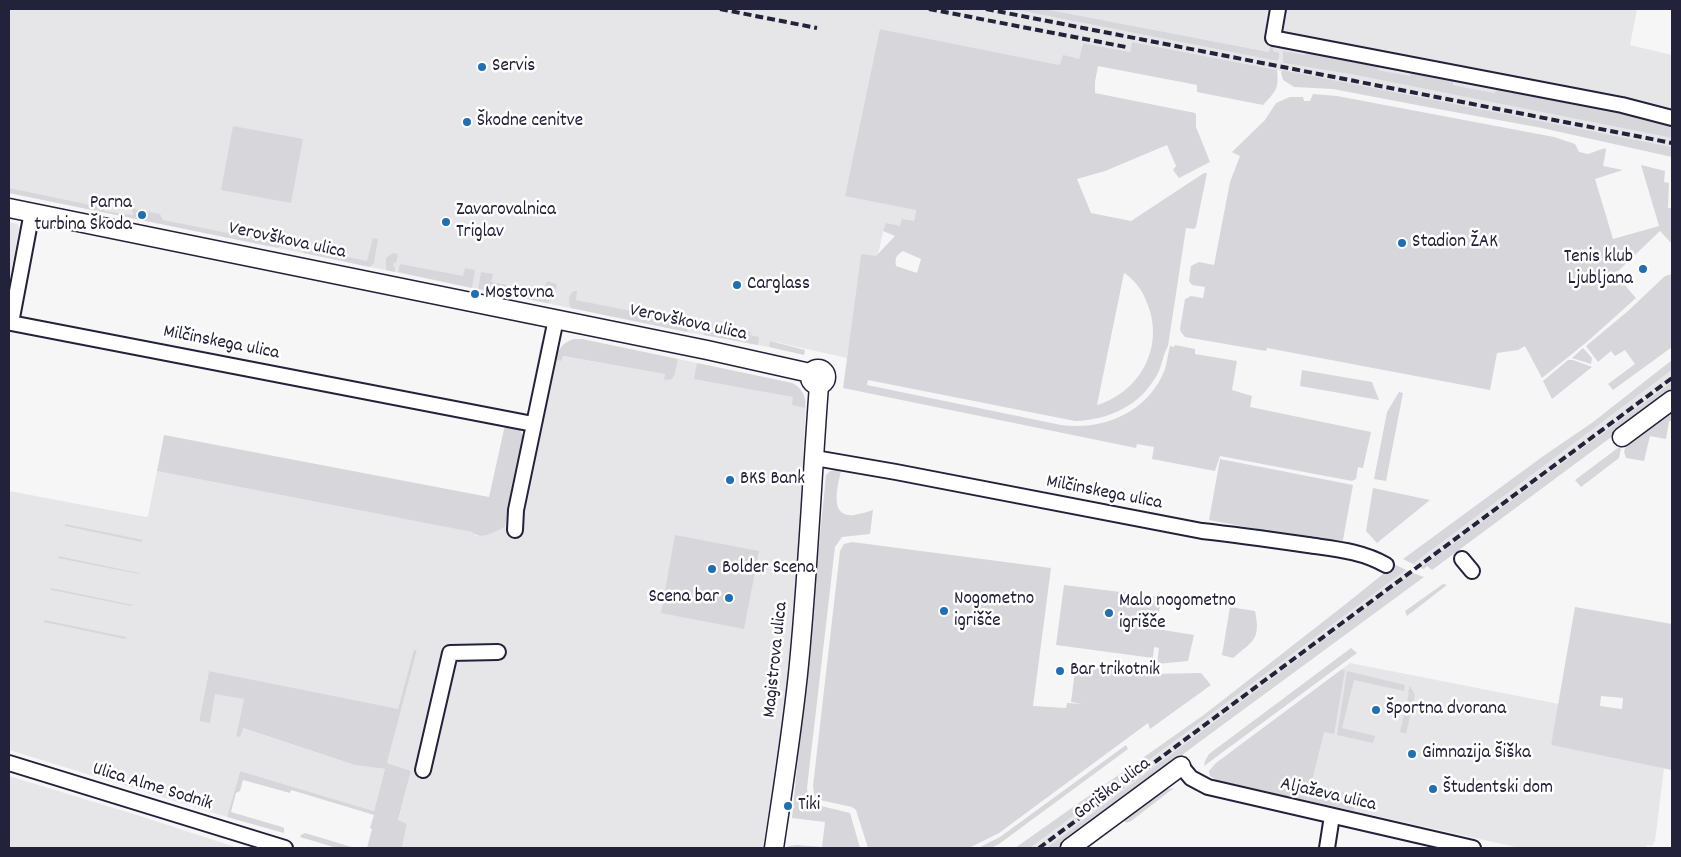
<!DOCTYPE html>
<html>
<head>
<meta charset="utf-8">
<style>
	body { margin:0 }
	#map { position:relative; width:1681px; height:857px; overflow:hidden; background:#f6f6f7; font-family:Dekko,sans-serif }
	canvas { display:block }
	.frame { position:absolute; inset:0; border:10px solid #22223b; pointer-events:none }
</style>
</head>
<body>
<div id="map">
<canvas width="1681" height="857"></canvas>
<div class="frame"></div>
</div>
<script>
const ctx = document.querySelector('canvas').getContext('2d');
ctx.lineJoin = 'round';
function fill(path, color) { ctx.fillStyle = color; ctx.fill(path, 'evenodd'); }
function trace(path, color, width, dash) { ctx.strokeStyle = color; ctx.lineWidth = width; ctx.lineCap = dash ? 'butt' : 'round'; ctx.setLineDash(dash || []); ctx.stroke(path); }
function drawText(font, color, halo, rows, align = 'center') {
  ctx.font = font + ' Dekko,sans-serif'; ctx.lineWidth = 5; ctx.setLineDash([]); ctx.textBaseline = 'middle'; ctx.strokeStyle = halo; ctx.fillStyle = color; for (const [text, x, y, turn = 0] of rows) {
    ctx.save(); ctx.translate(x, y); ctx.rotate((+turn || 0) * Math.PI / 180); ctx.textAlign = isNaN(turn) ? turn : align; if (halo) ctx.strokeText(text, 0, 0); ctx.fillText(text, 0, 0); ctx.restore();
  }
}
const built = new Path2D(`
	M9 9H1012L1277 61 1273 51V43H1271L1269 52 1045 9H1637L1630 45 1672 55V121L1496 88 1495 93 1452 85 1453 79 1412 71 1411 77 1378 70 1379 64 1306 51 1305 55 1282 61 1283 63 1355 75 1672 138V147L1132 42 1130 52 1083 43 1079 59 1060 65 880 29 916 209 914 221 900 226 886 224 883 231 879 251 876 257 861 254 847 358 771 341 769 347 687 332 9 193Z
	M9 222 18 224 19 229 9 283Z
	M541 342 560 346 557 359 562 356 666 374 664 380 675 374 678 359 792 383 798 387 803 393 806 402 799 543 791 635 785 702 764 848H402L407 824 398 821 411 771 387 763 417 650H415L398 710 209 671 199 721 210 722 215 693 244 699 236 736 243 728 355 765 385 769 374 811 240 771 227 817 9 750V491L146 517 148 516 157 471 473 532 476 536 505 527Z
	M1672 370V382L1420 568 1413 564Z
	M1406 570 1413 573 1046 848H1030Z
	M1350 663 1559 704 1551 745 1664 768 1655 841 1652 846 1647 845 1646 848H1520L1219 781 1210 776 1209 771 1216 763Z
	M9 776 140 816 238 848H9Z`);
const green = new Path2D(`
	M1012 9H1045L1269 52 1271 43H1273V51L1279 53V58L1277 61Z
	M880 29 1060 65 1063 55 1079 59 1083 43 1130 52 1132 42 1277 70C1279 89 1276 91 1263 105L1197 92V85L1098 66 1095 82V93L1195 113 1196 115V127L1210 162 1179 178 1173 170 1176 166 1167 145 1105 171 1077 179 1091 213 1131 221 1204 173H1207L1196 227 1194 229 1186 228 1168 346C1163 354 1162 366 1157 375 1140 406 1108 420 1075 421L868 380 867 385 1061 425C1103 431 1149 412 1165 369 1167 362 1168 354 1170 346L1174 347 1175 345 1195 349V354L1237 361 1232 390 1252 396 1250 407 1371 432 1363 468 1358 467 1356 479 1352 481 1220 456 1215 471 1152 459 1154 447 1137 444 1136 448 843 388 861 254 876 256 895 236 883 231 886 223 900 226 902 219 914 221 916 210 845 196ZM903 251 921 259 917 273 896 266C895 258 896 255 903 251ZM1124 273C1134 279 1143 291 1147 303 1165 345 1141 392 1097 405Z
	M1306 50 1379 64 1378 70 1410 76 1412 71 1453 78V85L1495 93 1496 87 1672 121V138L1355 75 1283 63V51L1305 55Z
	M1282 70 1672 147V157L1542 128 1427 107 1333 89 1294 87 1283 80 1281 73Z
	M1313 94 1337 96 1554 137 1575 144 1579 152 1588 154 1605 148 1606 150 1603 166 1623 170 1595 179 1613 239 1659 226 1641 165 1665 171 1664 182 1669 183 1668 208H1672V244L1660 231 1615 274 1636 298 1588 341 1542 378 1525 346 1518 350 1497 353 1490 390 1267 348 1266 351 1185 337 1181 332 1180 329 1185 299 1191 296 1203 298 1205 287 1192 285 1189 281 1191 266 1199 262 1214 265 1230 182 1240 156 1232 152 1265 120 1276 103 1290 97H1303L1304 101H1310Z
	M233 126 303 139 291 203 221 190Z
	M9 188 100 207 105 203 107 198H110L104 211 133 215 131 206H133L135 209 160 214 163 220 277 243 274 235 284 237 285 239 283 243 278 248 9 193Z
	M373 238 378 239 374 263 370 267 304 253 300 245 301 241 305 242 307 249 367 261Z
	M393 253 398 254 396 263 394 262 393 266 395 267V272L386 270V258Z
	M400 264 463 276 465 268 475 270 472 288 398 272Z
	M481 272 493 274 491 282 544 292 547 281 557 284 554 297 548 303 478 289Z
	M1672 274V347L1613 390 1608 384 1635 364 1625 350 1615 356 1611 351 1598 362 1586 346 1628 311 1665 276Z
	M306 275 527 321 532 325 305 278Z
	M574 291H577L576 300 691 323 687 332 571 308C568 302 568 295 574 291Z
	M704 323 751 332 750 335 759 337 758 345 704 335 703 330Z
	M574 339H582L678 359 675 374 672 379 664 380 665 374 563 356 561 361 556 359C559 348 562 343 574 339Z
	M770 341 805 350 804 355 769 347Z
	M1583 348 1592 358 1591 364 1572 358Z
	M1568 360H1573L1592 367 1552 399 1543 381Z
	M1672 360V370L1413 564 1403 559 1542 457 1593 422Z
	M697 363 792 383C803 389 806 396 805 408L792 405 793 397 694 379Z
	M1302 370 1372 382 1379 400 1300 386Z
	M1672 382V392L1432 570 1427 566 1424 569 1420 568Z
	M1399 392 1403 393 1386 481 1374 479 1387 412Z
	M1672 411V421H1669L1666 439 1650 436 1644 461 1626 458 1624 452 1625 448Z
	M505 425C515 426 520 426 523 437L505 527C495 531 481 541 472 532L157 471 164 435 489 497Z
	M1619 447 1621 449 1619 458 1581 487 1575 480Z
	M1220 459 1353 485 1342 545 1209 520Z
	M837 470 841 471C838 485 828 518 854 515 860 514 867 512 873 510L870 534 842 537 835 547 807 788 809 803 850 813 860 848H788V846L797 845 822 847 825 822 792 818 826 475 830 471Z
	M1373 488 1430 500 1377 543 1366 531Z
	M65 524 138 539 142 540V542L65 526Z
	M675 535 759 551 744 629 661 613Z
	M852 542 1051 568 1033 706 1066 708 1067 703 1082 704 1071 702 1076 664 1151 674 1201 673 1211 685 1150 729 1148 723 999 833 969 848H868L856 810 852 807 815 799 813 786 840 551 844 544Z
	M58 556 139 573V574L58 558Z
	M1396 565 1406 570 1030 848H1015L1205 714 1347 603 1393 566Z
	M1413 573 1424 577 1198 743 1060 848H1046Z
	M1443 584 1447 585 1407 616 1405 611Z
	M1064 585 1161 597 1157 629 1194 635 1188 661 1157 664 1159 648 1154 647 1153 658 1056 645Z
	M51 588 133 605 132 606 51 590Z
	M1230 607 1255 611C1261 640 1253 641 1233 658L1222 655Z
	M1575 607 1672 624V770L1551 745ZM1601 696 1623 698 1622 709 1600 706Z
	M44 620 126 637 125 639 44 622Z
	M1351 648 1357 653 1204 766 1205 761 1209 754Z
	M414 650H417L387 763 411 771 398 820 407 824 402 848H367L372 829 370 828 374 815 291 790 290 793 243 780 240 791 236 793 231 812 282 827 284 828V833L227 817 240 771 374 811 385 769 355 765 243 728 240 737 236 736 244 699 215 694 210 723 199 721 209 671 398 709Z
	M1341 670H1345L1334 734 1324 732 1311 785 1357 796 1354 811 1219 781 1210 776 1209 771 1216 763Z
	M1347 671 1405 685 1404 691 1354 680 1342 728 1375 736 1373 743 1337 735Z
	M1410 686 1415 695 1406 734 1400 732 1409 693 1408 692Z
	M1126 745 1128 749 999 844 991 848H978L1000 837Z
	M1174 788 1131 821 1126 823 1123 818 1164 790Z
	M305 833 355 848H337L300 837 301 835Z`);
const minor = new Path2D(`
	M1278 9 1273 38 1622 105 1672 118
	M32 212 11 323 533 424
	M815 458 896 472 1202 531C1238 535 1273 540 1308 545 1335 549 1362 551 1386 565
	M515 530 516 510 556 319
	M1462 559 1472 571
	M9 763 285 848
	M1181 766 1191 778 1208 787 1473 848
	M423 770 450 653 498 652
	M1327 848 1332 816`);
const tertiary = new Path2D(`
	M9 208 707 350 810 373
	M810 377a8 8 0 1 1 16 0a8 8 0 1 1-16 0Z
	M1622 437 1672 400
	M774 848C783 787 793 726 799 664 808 571 812 478 819 385
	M1070 848 1181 766`);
const rail = new Path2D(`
	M720 9 817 28
	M929 9 1126 47
	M986 9 1672 143
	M1039 848 1672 378`);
const markers = [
	[482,67,5,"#1f6fb2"],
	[467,122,5,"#1f6fb2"],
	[142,215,5,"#1f6fb2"],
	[446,222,5,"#1f6fb2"],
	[1402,243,5,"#1f6fb2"],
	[1643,269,5,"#1f6fb2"],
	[737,285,5,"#1f6fb2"],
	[475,294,5,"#1f6fb2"],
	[730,480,5,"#1f6fb2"],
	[712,569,5,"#1f6fb2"],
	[729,598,5,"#1f6fb2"],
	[944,611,5,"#1f6fb2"],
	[1109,613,5,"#1f6fb2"],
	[1060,671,5,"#1f6fb2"],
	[1376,710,5,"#1f6fb2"],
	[1412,754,5,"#1f6fb2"],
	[1433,789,5,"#1f6fb2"],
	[788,806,5,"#1f6fb2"]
];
const poiNames = [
	["Servis",492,67],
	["Škodne cenitve",477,122],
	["Parna",132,204,"right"],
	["turbina Škoda",132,226,"right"],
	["Zavarovalnica",456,211],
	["Triglav",456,233],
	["Stadion ŽAK",1412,243],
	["Tenis klub",1633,258,"right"],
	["Ljubljana",1633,280,"right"],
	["Carglass",747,285],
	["Mostovna",485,294],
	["BKS Bank",740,480],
	["Bolder Scena",722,569],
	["Scena bar",719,598,"right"],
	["Nogometno",954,600],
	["igrišče",954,622],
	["Malo nogometno",1119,602],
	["igrišče",1119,624],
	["Bar trikotnik",1070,671],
	["Športna dvorana",1386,710],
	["Gimnazija Šiška",1422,754],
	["Študentski dom",1443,789],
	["Tiki",798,806]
];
const streetNames = [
	["Verovškova ulica",287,242,12],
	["Verovškova ulica",688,324,12],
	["Milčinskega ulica",221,344,11],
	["Milčinskega ulica",1104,494,11],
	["Magistrova ulica",777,660,-84],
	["Ulica Alme Sodnik",152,788,17],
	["Goriška ulica",1113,790,-37],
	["Aljaževa ulica",1328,796,13]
];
fill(built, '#e6e6e9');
fill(green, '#d7d7db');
trace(minor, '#22223b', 18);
trace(tertiary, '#22223b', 21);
trace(minor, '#fff', 14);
trace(tertiary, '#fff', 18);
trace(rail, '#22223b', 4, [8, 4]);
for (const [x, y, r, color] of markers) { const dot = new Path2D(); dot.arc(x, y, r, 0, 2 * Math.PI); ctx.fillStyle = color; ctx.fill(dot); trace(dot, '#fff', 2); }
drawText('19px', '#22223b', '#fff', poiNames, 'left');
drawText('19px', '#22223b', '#fff', streetNames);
</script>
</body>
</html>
